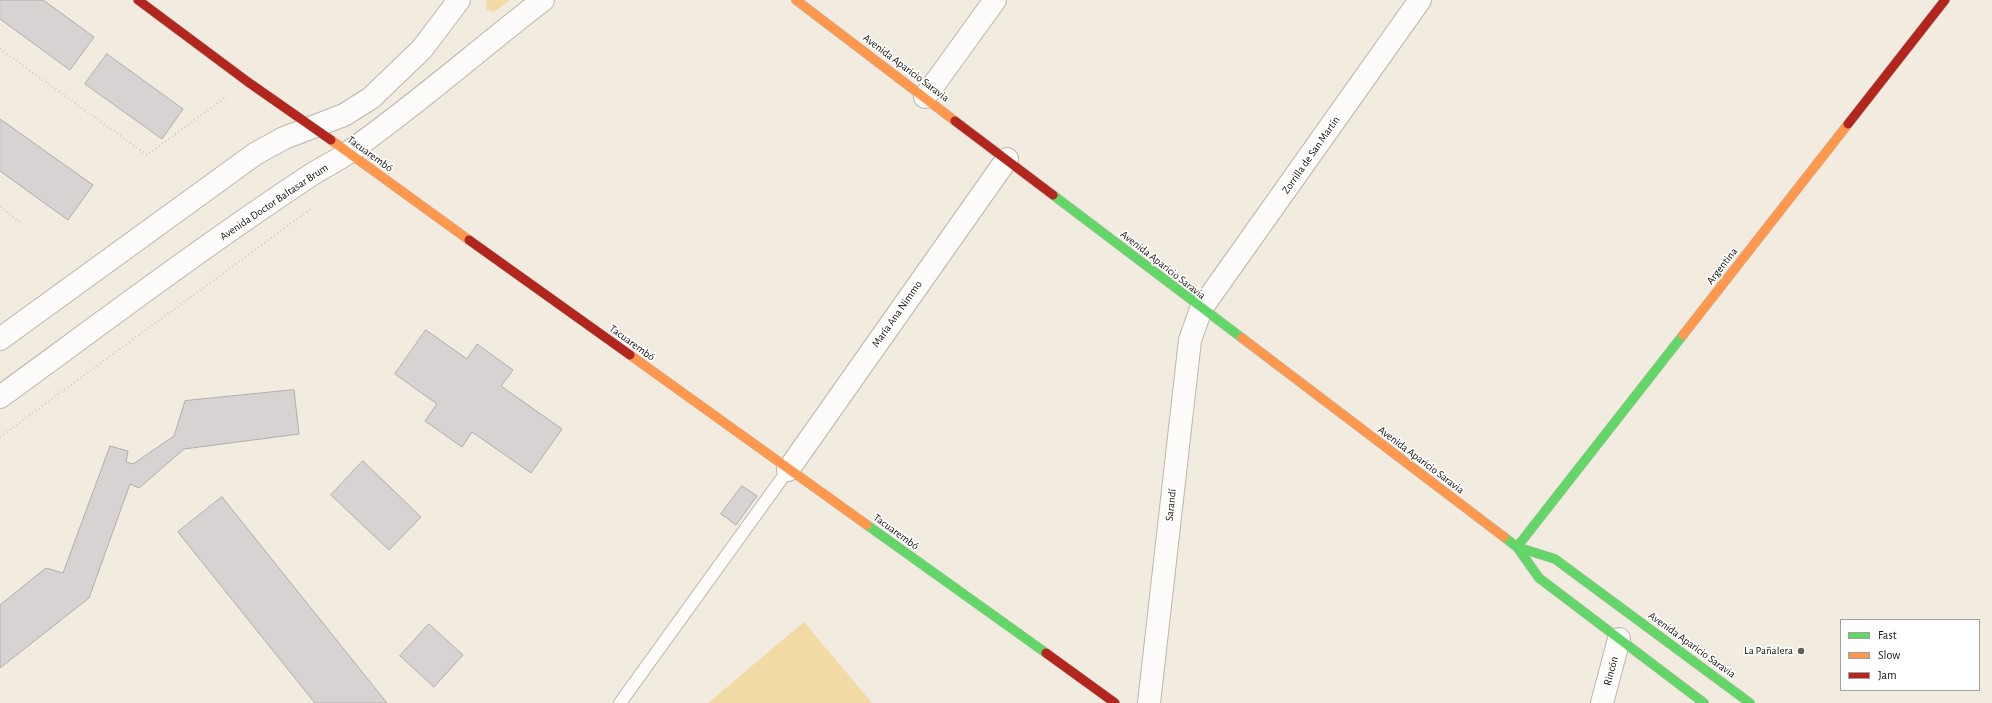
<!DOCTYPE html>
<html>
<head>
<meta charset="utf-8">
<style>
	body { margin:0 }
	#map { position:relative; width:1992px; height:703px; overflow:hidden; background:#f1ebe0; font-family:"Alegreya Sans",sans-serif }
	canvas { display:block }
	.legend { position:absolute; left:1840px; top:619px; width:140px; height:72px; box-sizing:border-box; background:#fff; border:1px solid #a1a09d; margin:0; padding:5px 7px; list-style:none; font-size:12px; color:#15120b }
	.legend li { display:flex; align-items:center; gap:8px; height:20px }
	.legend b { width:20px; border:1px solid #a1a09d }
</style>
</head>
<body>
<div id="map">
<canvas width="1992" height="703"></canvas>
<ul class="legend">
<li><b style="height:5px;background:#63d668"></b>Fast</li>
<li><b style="height:5px;background:#ff974d"></b>Slow</li>
<li><b style="height:5px;background:#b3261e"></b>Jam</li>
</ul>
</div>
<script>
const ctx = document.querySelector('canvas').getContext('2d');
ctx.lineJoin = 'round';
function fill(path, color) { ctx.fillStyle = color; ctx.fill(path, 'evenodd'); }
function trace(path, color, width, dash) { ctx.strokeStyle = color; ctx.lineWidth = width; ctx.lineCap = dash ? 'butt' : 'round'; ctx.setLineDash(dash || []); ctx.stroke(path); }
function drawText(font, color, halo, rows, align = 'center') {
  ctx.font = font + ' "Alegreya Sans",sans-serif'; ctx.lineWidth = 3.5; ctx.setLineDash([]); ctx.textBaseline = 'middle'; ctx.strokeStyle = halo; ctx.fillStyle = color; for (const [text, x, y, turn = 0] of rows) {
    ctx.save(); ctx.translate(x, y); ctx.rotate((+turn || 0) * Math.PI / 180); ctx.textAlign = isNaN(turn) ? turn : align; if (halo) ctx.strokeText(text, 0, 0); ctx.fillText(text, 0, 0); ctx.restore();
  }
}
const green = new Path2D(`
	M487 0H510L494 12 486 9Z
	M804 622 872 703H708Z`);
const building = new Path2D(`
	M0 0H43L94 37 70 70 0 19Z
	M107 54 183 109 162 139 85 84Z
	M0 119 93 185 68 220 0 171Z
	M426 330 467 359 477 344 513 370 501 386 562 429 531 473 472 432 462 447 425 421 437 404 395 374Z
	M294 390 299 434 184 449 139 488 130 484 89 598 0 668V605L46 568 63 573 110 446 128 451 126 462 133 464 174 436 185 401Z
	M363 461 421 517 389 550 331 495Z
	M742 486 757 496 736 525 721 514Z
	M222 497 387 703H315L178 532Z
	M429 624 463 655 434 687 400 656Z`);
const path = new Path2D(`
	M0 49 147 155 226 97
	M0 207 21 223
	M0 437 312 208`);
const lane = new Path2D(`
	M620 703 788 470`);
const street = new Path2D(`
	M925 97 995 0
	M0 339 255 154 284 138 344 115 371 98 422 49 459 0
	M0 397C103 322 205 245 311 175 323 167 337 161 349 152 416 105 478 50 543 0
	M788 470 1007 159
	M1149 703 1190 340 1201 309 1420 0
	M1602 703 1619 639`);
const fast = new Path2D(`
	M1053 195 1242 338
	M867 525 1046 653
	M1504 537 1517 547 1539 578 1704 703
	M1517 547 1683 335
	M1517 547 1555 559 1750 703`);
const slow = new Path2D(`
	M796 0 955 121
	M331 140 469 240
	M1683 335 1848 124
	M1242 338 1504 537
	M630 355 867 525`);
const jam = new Path2D(`
	M138 0 248 82 331 140
	M955 121 1053 195
	M1848 124 1945 0
	M469 240 630 355
	M1046 653 1115 703`);
const markers = [
	[1801,651,4,"#625e56"]
];
const streetNames = [
	["Avenida Aparicio Saravia",906,68,37],
	["Tacuarembó",370,154,36],
	["Zorrilla de San Martín",1311,155,-55],
	["Avenida Doctor Baltasar Brum",274,202,-34],
	["Avenida Aparicio Saravia",1163,265,38],
	["Argentina",1722,266,-52],
	["María Ana Nimmo",897,314,-55],
	["Tacuarembó",632,343,36],
	["Avenida Aparicio Saravia",1421,460,37],
	["Sarandí",1171,505,-84],
	["Tacuarembó",896,532,36],
	["Avenida Aparicio Saravia",1692,645,36],
	["Rincón",1611,671,-75]
];
const poiNames = [
	["La Pañalera",1793,651]
];
fill(green, '#f1daa4');
fill(building, '#d8d3d3');
trace(building, '#b0acab', 1);
trace(lane, '#bbb6ad', 14);
trace(street, '#bbb6ad', 24);
trace(fast, '#bbb6ad', 10);
trace(slow, '#bbb6ad', 10);
trace(jam, '#bbb6ad', 10);
trace(path, '#d0cecb', 2.5, [1, 3]);
trace(lane, '#fdfcfa', 12);
trace(street, '#fdfcfa', 22);
trace(fast, '#63d668', 9);
trace(slow, '#ff974d', 9);
trace(jam, '#b3261e', 9);
for (const [x, y, r, color] of markers) { const dot = new Path2D(); dot.arc(x, y, r, 0, 2 * Math.PI); ctx.fillStyle = color; ctx.fill(dot); trace(dot, '#fff', 1.5); }
drawText('11px', '#15120b', '#fff', streetNames);
drawText('11px', '#15120b', '#fff', poiNames, 'right');
</script>
</body>
</html>
